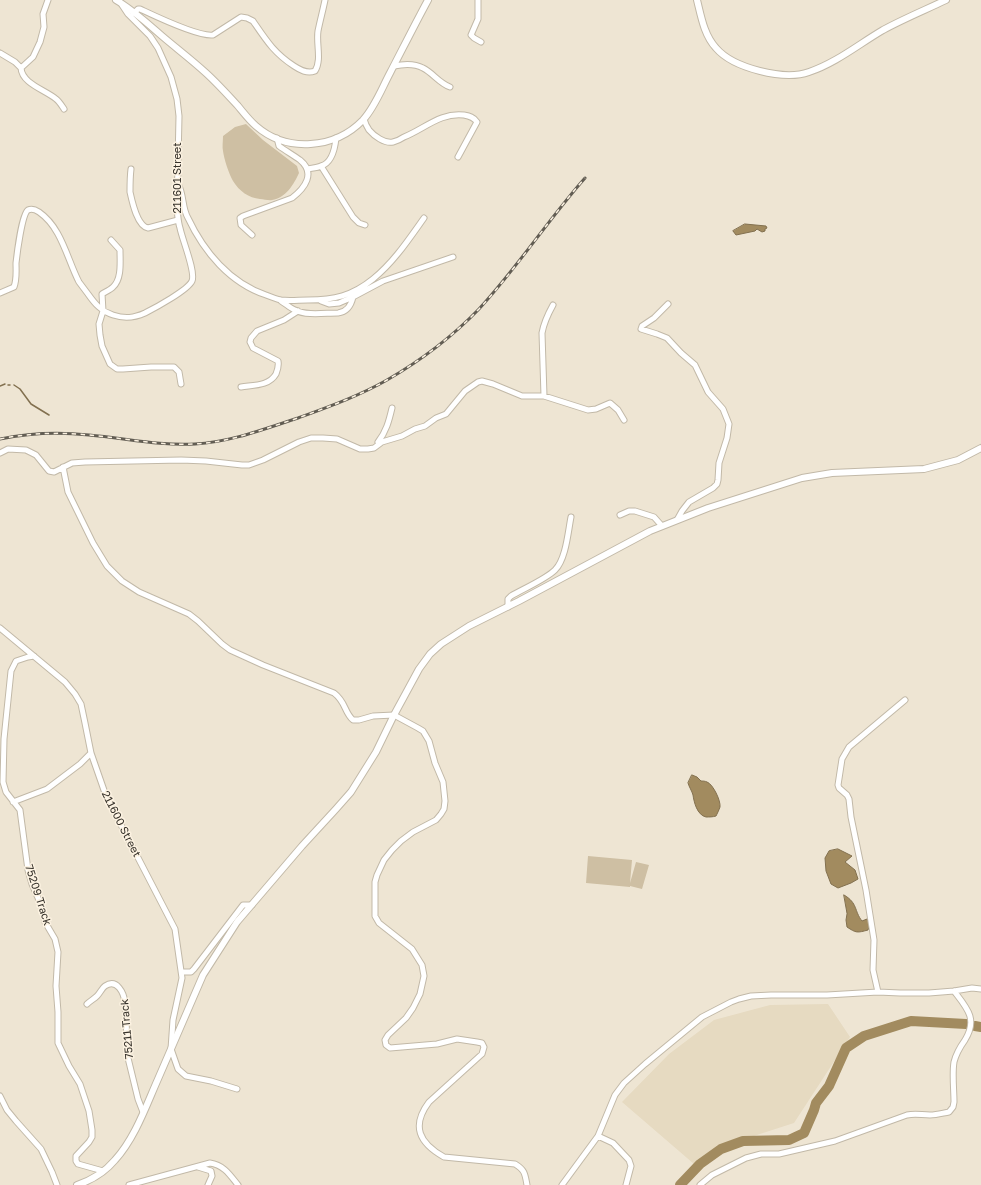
<!DOCTYPE html>
<html>
<head>
<meta charset="utf-8">
<style>
	body { margin:0 }
	canvas { display:block; background:#eee5d3 }
</style>
</head>
<body>
<canvas width="981" height="1185"></canvas>
<script>
const ctx = document.querySelector('canvas').getContext('2d');
ctx.lineJoin = 'round';
function fill(path, color) { ctx.fillStyle = color; ctx.fill(path, 'evenodd'); }
function trace(path, color, width, dash) { ctx.strokeStyle = color; ctx.lineWidth = width; ctx.lineCap = dash ? 'butt' : 'round'; ctx.setLineDash(dash || []); ctx.stroke(path); }
function drawText(font, color, halo, rows, align = 'center') {
  ctx.font = font + ' "Golos Text",sans-serif'; ctx.lineWidth = 3; ctx.setLineDash([]); ctx.textBaseline = 'middle'; ctx.strokeStyle = halo; ctx.fillStyle = color; for (const [text, x, y, turn = 0] of rows) {
    ctx.save(); ctx.translate(x, y); ctx.rotate((+turn || 0) * Math.PI / 180); ctx.textAlign = isNaN(turn) ? turn : align; if (halo) ctx.strokeText(text, 0, 0); ctx.fillText(text, 0, 0); ctx.restore();
  }
}
const built = new Path2D(`
	M828 1004 850 1037 794 1123 732 1143 694 1164 622 1102 669 1054 714 1020 770 1005Z`);
const green = new Path2D(`
	M246 124 263 140 297 166 299 173C294 184 286 198 272 200 269 201 264 199 260 199 249 198 239 191 233 181 229 174 224 159 223 151 222 147 223 141 223 136L235 127Z
	M588 856 632 860 630 883 636 862 649 865 642 889 630 886V887L586 883Z`);
const water = new Path2D(`
	M745 224 766 226 767 228 765 229V231L762 232 757 229 755 231 736 235 733 231Z
	M692 775 697 777 701 781C703 781 705 781 707 782 713 784 721 801 720 807 719 810 717 814 716 816 713 817 709 817 706 817 697 815 694 802 693 795 692 791 689 787 688 783Z
	M838 849 852 856 845 862 855 870 858 879 851 883 838 888 831 884 826 871 825 858 829 851Z
	M844 895C858 903 854 911 862 921L867 919 870 924 868 930C857 933 856 933 847 927L846 920 847 914Z`);
const stream = new Path2D(`
	M8 385H10
	M14 385 20 389 31 404 49 415
	M0 386 5 384`);
const river = new Path2D(`
	M975 1026 981 1027
	M680 1185 700 1164 721 1149 743 1141 789 1140 804 1133 814 1110 816 1103 829 1086 846 1048 864 1036 911 1021 966 1024`);
const minor = new Path2D(`
	M48 0 43 14 44 27 40 42 33 57 21 68C22 84 46 90 56 99 59 101 62 106 64 109
	M478 0V19L471 35 474 38 481 42
	M134 13 138 9H140C155 16 198 37 213 35L241 17 247 18 253 21C266 40 274 53 294 66 300 70 307 74 315 71 322 60 316 44 318 31 320 21 323 10 325 0
	M0 53 15 62 21 68
	M394 66C403 64 414 63 423 68 433 73 439 83 450 87
	M364 119C365 123 367 127 369 130 374 136 385 144 393 142 397 141 401 139 404 137 424 129 441 112 464 115 469 116 474 117 477 122L458 157
	M321 166 353 217 359 223 365 225
	M131 169C130 177 130 184 130 192 132 201 137 226 148 228L178 220
	M307 169C312 168 317 168 321 166 332 163 335 148 336 138
	M179 186C184 196 182 208 188 218 204 252 230 283 266 295 271 297 276 299 281 300 289 301 299 300 308 300 334 300 352 296 373 279 394 262 409 239 424 218
	M252 235 241 225 240 218 243 216 292 198C305 188 316 173 300 160 293 155 286 151 279 146L277 138
	M111 240 120 250C120 262 122 279 113 287 110 290 105 292 102 294L103 311 99 324 100 335 102 346 110 364 117 369H123L151 367H174L179 372 181 384
	M0 293 14 287C17 279 16 271 16 263 17 254 22 214 28 210 32 208 36 210 39 212 62 228 67 259 79 282 82 286 85 290 88 294 95 304 101 311 113 315 125 319 134 318 145 313 155 308 188 290 192 281 196 272 182 239 180 228 178 222 178 216 177 210L179 116 177 99 171 77 158 48 150 36 128 14 122 5
	M281 301C286 304 290 308 295 310 307 316 324 313 338 313 347 312 351 306 353 297
	M321 301 329 304 339 303 353 297 383 281 453 257
	M668 304 654 318 642 326 641 329 657 334 667 338 681 353 695 365 708 392 723 409 729 424 727 438 719 463 718 480 717 484 713 488 689 502 682 511 677 520
	M241 387C254 385 269 386 276 374 278 369 279 366 278 361L253 348 250 342 251 338 257 331 284 320 298 311
	M544 396 588 410 596 409 610 403 618 410 624 420
	M378 442C386 432 389 421 392 408
	M0 453 8 449 26 450 36 455 49 471 54 472 72 463 85 462 181 460 206 461 242 465H249L263 460 299 442 311 438H323L337 439 360 449H368L374 448 382 442 402 436 415 429 425 426 436 418 446 414 465 391 478 382 482 381 493 384 522 396H544L542 333C544 322 548 314 553 305
	M63 467 68 492 93 543 107 566 122 581 139 592 189 614 198 621 222 644 230 650 263 665 334 693C346 702 344 712 353 720H359L373 716 394 715 418 728 423 731 429 741 435 763 443 782 445 801 444 809 441 814 436 820 413 832 401 841 392 850 384 860 377 875 375 882V916L379 923 412 949 422 965 424 976 420 994 413 1008 406 1018 388 1035 385 1040 386 1045 390 1048 437 1044 457 1039 477 1042 482 1043 484 1047 482 1054 429 1102C411 1126 419 1143 444 1157L515 1164C525 1170 525 1174 527 1185
	M620 515 629 511H635L654 517 662 526
	M508 607V599L511 596C523 589 546 579 555 570 566 559 568 532 571 517
	M0 628 65 682 75 694 81 704 85 723 91 753 106 796 175 929 182 978 173 1020 171 1049 178 1069 186 1076 211 1081 237 1089
	M34 656 28 657 16 661 11 671 4 739 3 782 6 792 20 810 28 870 32 884 42 907 45 922 55 939 58 952 56 986 58 1012V1043L69 1066 80 1084 89 1111 92 1130V1137L89 1142 76 1156V1161L78 1164 103 1171
	M13 802 47 789 80 764 91 753
	M182 972H191L194 969 243 905H252
	M878 992 873 970 874 940 866 890 851 817 849 799 847 795 839 788 838 785 842 759 849 747 905 700
	M87 1004C90 1001 94 999 97 996 100 993 102 988 105 986 117 978 124 993 125 1003L128 1058 138 1099 143 1112
	M0 1096 7 1110 16 1121 41 1149 52 1172 57 1185
	M598 1136 613 1143 629 1160 631 1166 626 1185
	M198 1167 211 1171 212 1176 208 1185
	M129 1185 210 1163C224 1165 230 1175 238 1185
	M562 1185 598 1136 615 1095 624 1083 645 1064 702 1017 731 1002 739 999 751 996 771 995H827L878 992 900 993H929L954 991 972 988 981 989
	M700 1185 712 1175 746 1158 761 1154H779L835 1141 907 1115C916 1113 921 1115 930 1115 937 1115 943 1113 949 1112L953 1107 954 1102C954 1090 952 1074 954 1062 956 1054 960 1047 965 1040 978 1019 967 1008 954 991`);
const tertiary = new Path2D(`
	M116 0C133 10 147 23 162 36 176 48 192 60 206 73 217 83 227 94 238 106 243 112 249 120 256 126 287 153 335 149 363 120 375 107 382 88 390 73 403 48 415 24 428 0
	M697 0C701 16 704 35 716 48 733 68 784 81 809 72 836 63 859 44 883 30 903 19 925 10 946 0
	M77 1185C92 1180 105 1172 115 1160 135 1138 146 1106 158 1079 173 1044 188 1010 203 975L237 922 302 846 336 809 351 792 376 752 394 715 419 669 430 654 441 644 469 626 519 601 650 531 708 508 802 478 832 473 924 469 958 460 981 448`);
const rail = new Path2D(`
	M0 439C29 433 59 432 89 435 125 438 159 446 195 444 231 442 264 429 298 418 328 407 359 396 387 380 420 361 452 337 479 309 517 268 548 220 585 178`);
const streetNames = [
	["211601 Street",178,178,-90],
	["211600 Street",121,824,63],
	["75209 Track",38,895,72],
	["75211 Track",127,1029,-95]
];
fill(built, '#e6dac1');
fill(green, '#cebfa3');
fill(water, '#a28b5f');
trace(water, '#82704f', 1);
trace(stream, '#82704f', 1.5);
trace(river, '#a28b5f', 10);
trace(minor, '#c2b9a8', 7);
trace(tertiary, '#c2b9a8', 8);
trace(minor, '#fff', 5);
trace(tertiary, '#fff', 6);
trace(rail, '#625d53', 3);
trace(rail, '#fcf2e1', 1.5, [4.5]);
drawText('11px', '#36322b', '#fcf2e1', streetNames);
</script>
</body>
</html>
